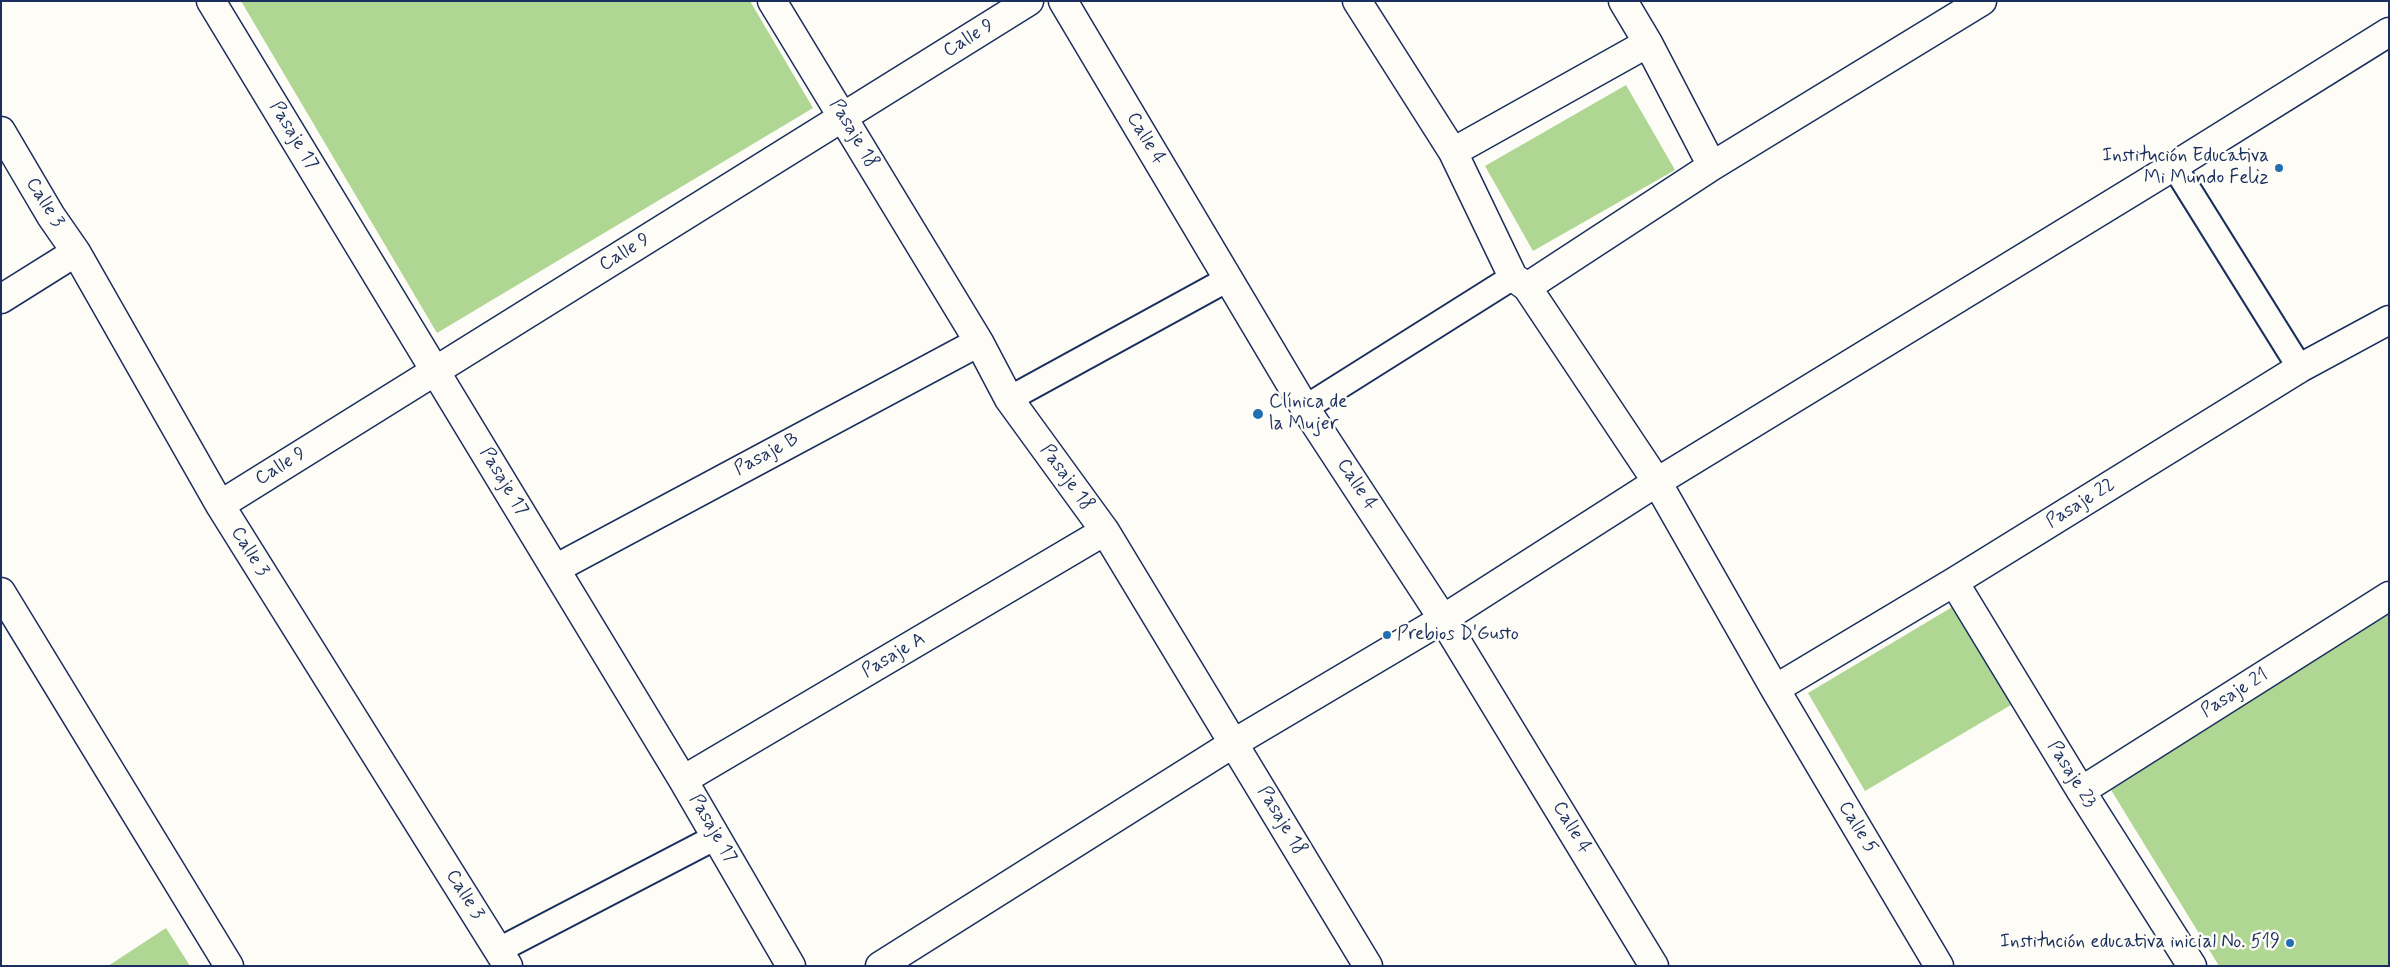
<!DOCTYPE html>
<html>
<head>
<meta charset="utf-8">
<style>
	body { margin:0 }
	#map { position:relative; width:2390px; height:967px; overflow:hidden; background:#fdfcf7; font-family:Mynerve,sans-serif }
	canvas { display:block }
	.frame { position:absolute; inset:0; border:2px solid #1b2f5e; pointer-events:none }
</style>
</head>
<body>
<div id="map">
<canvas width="2390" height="967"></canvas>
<div class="frame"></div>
</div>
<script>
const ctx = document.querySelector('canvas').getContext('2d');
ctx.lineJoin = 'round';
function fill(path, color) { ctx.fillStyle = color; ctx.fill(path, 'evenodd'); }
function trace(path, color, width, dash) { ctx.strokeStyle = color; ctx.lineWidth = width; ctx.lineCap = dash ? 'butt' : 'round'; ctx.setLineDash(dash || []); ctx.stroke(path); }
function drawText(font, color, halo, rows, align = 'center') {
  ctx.font = font + ' Mynerve,sans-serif'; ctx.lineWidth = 5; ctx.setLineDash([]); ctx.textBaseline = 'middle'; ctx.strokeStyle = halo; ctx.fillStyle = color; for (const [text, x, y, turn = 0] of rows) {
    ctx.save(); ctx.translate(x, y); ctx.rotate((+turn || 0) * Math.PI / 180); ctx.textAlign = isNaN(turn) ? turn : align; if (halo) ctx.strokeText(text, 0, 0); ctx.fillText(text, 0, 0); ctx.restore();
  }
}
const green = new Path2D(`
	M241 1H750L813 108 437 333Z
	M1626 85 1675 170 1533 251 1485 166Z
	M2389 601V966H2219L2108 785Z
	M1954 606 2011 705 1865 791 1808 693Z
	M166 928 190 966H108Z`);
const pedestrian = new Path2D(`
	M2174 166 2300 368
	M1009 399 1228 279
	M1305 408 1513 277
	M499 950 716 837`);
const minor = new Path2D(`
	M211 1 683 780 791 966
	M772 1 979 342 1009 399 1105 531 1368 966
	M1063 1 1305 408 1443 619 1654 966
	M1357 1 1453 152 1513 277 1527 287 1657 482 1775 689 1939 966
	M1623 1 1648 43 1712 166
	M1 131 51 216 76 252 220 505 508 966
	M1453 152 1648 43
	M1527 287 1712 166 1982 1
	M1 299 76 252
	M220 505 1029 1
	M555 569 979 342
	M1954 582 2081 791 2192 966
	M1 592 229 966
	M1775 689 1954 582 2300 368 2389 320
	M683 780 1105 531
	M2081 791 2389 596
	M880 966 1234 743 1443 619 1657 482 2174 166 2389 32`);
const markers = [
	[2279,168,5,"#1f6fb2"],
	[1258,414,6,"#1f6fb2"],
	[1387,635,5,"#1f6fb2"],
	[2290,943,5,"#1f6fb2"]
];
const streetNames = [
	["Calle 9",969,39,-32],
	["Pasaje 18",853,134,59],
	["Pasaje 17",293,136,59],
	["Calle 4",1145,139,59],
	["Calle 3",44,203,58],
	["Calle 9",625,253,-32],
	["Pasaje B",767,455,-28],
	["Calle 9",281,467,-32],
	["Pasaje 18",1066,478,54],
	["Pasaje 17",503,482,59],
	["Calle 4",1356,485,57],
	["Pasaje 22",2081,504,-32],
	["Calle 3",249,552,58],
	["Pasaje A",894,656,-31],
	["Pasaje 21",2235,694,-32],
	["Pasaje 23",2071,775,58],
	["Pasaje 18",1281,821,59],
	["Calle 4",1571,828,59],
	["Calle 5",1857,828,59],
	["Pasaje 17",712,829,60],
	["Calle 3",464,895,58]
];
const poiNames = [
	["Institución Educativa",2269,157],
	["Mi Mundo Feliz",2269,179],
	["Clínica de",1269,403,"left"],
	["la Mujer",1269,425,"left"],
	["Prebios D'Gusto",1397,635,"left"],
	["Institución educativa inicial No. 519",2280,943]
];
fill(green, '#afd692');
trace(pedestrian, '#1b2f5e', 28);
trace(minor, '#1b2f5e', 31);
trace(pedestrian, '#fdfcf7', 24);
trace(minor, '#fdfcf7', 28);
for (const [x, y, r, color] of markers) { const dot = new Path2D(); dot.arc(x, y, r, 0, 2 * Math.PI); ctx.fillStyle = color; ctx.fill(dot); trace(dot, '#fdfcf7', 2); }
drawText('19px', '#1b2f5e', '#fdfcf7', streetNames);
drawText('19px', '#1b2f5e', '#fdfcf7', poiNames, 'right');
</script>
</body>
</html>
